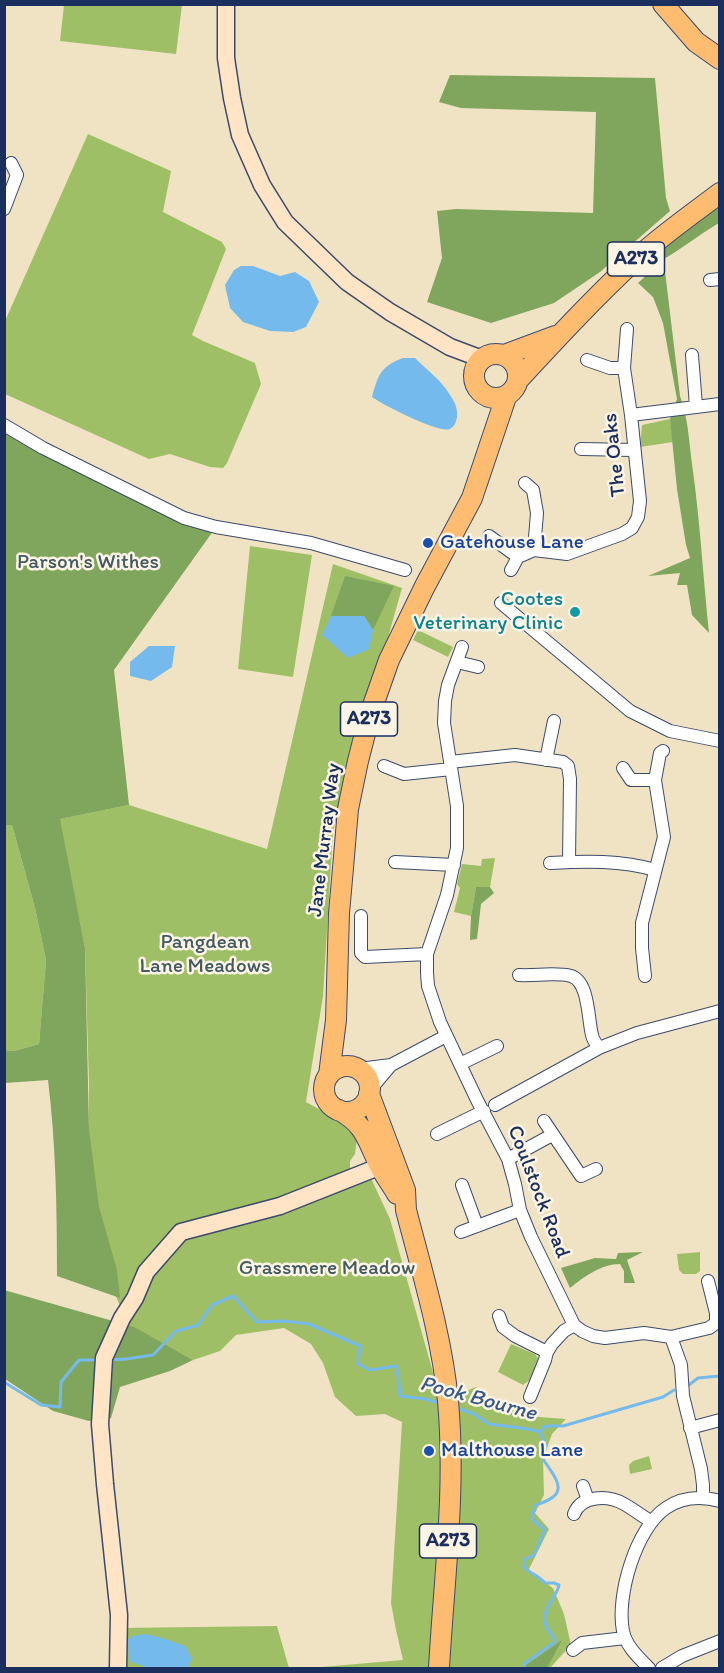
<!DOCTYPE html>
<html>
<head>
<meta charset="utf-8">
<style>
	body { margin:0 }
	#map { position:relative; width:724px; height:1673px; overflow:hidden; background:#f0e3c4; font-family:Itim,sans-serif }
	canvas { display:block }
	.frame { position:absolute; inset:0; border:6px solid #1b2f5e; pointer-events:none }
</style>
</head>
<body>
<div id="map">
<canvas width="724" height="1673"></canvas>
<div class="frame"></div>
</div>
<script>
const ctx = document.querySelector('canvas').getContext('2d');
ctx.lineJoin = 'round';
function fill(path, color) { ctx.fillStyle = color; ctx.fill(path, 'evenodd'); }
function trace(path, color, width, dash) { ctx.strokeStyle = color; ctx.lineWidth = width; ctx.lineCap = dash ? 'butt' : 'round'; ctx.setLineDash(dash || []); ctx.stroke(path); }
function drawText(font, color, halo, rows, align = 'center') {
  ctx.font = font + ' Itim,sans-serif'; ctx.lineWidth = 5; ctx.setLineDash([]); ctx.textBaseline = 'middle'; ctx.strokeStyle = halo; ctx.fillStyle = color; for (const [text, x, y, turn = 0] of rows) {
    ctx.save(); ctx.translate(x, y); ctx.rotate((+turn || 0) * Math.PI / 180); ctx.textAlign = isNaN(turn) ? turn : align; if (halo) ctx.strokeText(text, 0, 0); ctx.fillText(text, 0, 0); ctx.restore();
  }
}
const green = new Path2D(`
	M64 5H182L176 54 60 41Z
	M88 134 171 171 163 212 222 242 226 249 192 335 203 341 255 363 261 384 227 463 223 468 210 467 170 454 149 459 5 394V321Z
	M670 419 673 442 640 447 642 425Z
	M250 546 312 555 293 677 238 669Z
	M333 564 402 588 333 831 323 996 306 1102 350 1126 357 1139 355 1154 350 1161V1173L259 1208 177 1224 140 1267 120 1306 89 1231V1085L85 948 59 819 129 805 267 849Z
	M418 630 453 647 448 657 413 640Z
	M5 825H12L35 908 46 960 39 1044 14 1051 5 1050Z
	M495 858 490 887H476L471 916 454 912 460 888 457 884 462 864 481 866 482 859Z
	M369 1174 390 1219 441 1401 476 1387 500 1405 539 1417 566 1419 552 1434 543 1459 544 1495 535 1513 549 1529 528 1571 553 1588 564 1614 571 1645 550 1668H310L403 1660 396 1630 391 1603 402 1422 385 1414 356 1416 335 1397 323 1363 311 1344 284 1328 236 1335 220 1351 193 1360 134 1328 122 1325 151 1275 184 1235Z
	M700 1252V1271L696 1274H683L679 1270 677 1254Z
	M511 1344 535 1354 538 1358 531 1379 523 1385 498 1372Z
	M649 1456 652 1469 630 1474 629 1465 633 1461Z
	M277 1626 289 1668H118L119 1628Z`);
const forest = new Path2D(`
	M450 75 655 78 666 198 670 211 600 272 554 303 491 323 427 302 442 258 437 211 456 209 593 213 596 112 461 108 439 102Z
	M719 206V223C696 236 675 255 650 266L661 244 696 218Z
	M664 263 680 396C688 417 689 441 692 464 700 520 703 577 709 633L692 615 687 585H677L680 573 648 576 690 558 686 545 677 489 670 419 677 399 663 323 653 297 638 283 657 265Z
	M5 425 216 527 114 670 129 805 60 819 85 948 89 1129 99 1207 117 1270 120 1298 57 1276C57 1210 56 1145 48 1080L5 1083V1050L14 1051 39 1044 46 960 35 908 12 825H5Z
	M345 576 394 586 373 630 364 616H331Z
	M476 887H490L494 893 481 904 477 939 470 940 471 916Z
	M643 1252 627 1260 635 1283H624V1271L620 1264C601 1264 584 1277 570 1288L561 1268 595 1258 616 1259 618 1253Z
	M4 1290 134 1327 193 1360 170 1371 120 1387 111 1418 89 1421 53 1411 5 1379Z
	M562 1640 547 1668H522Z`);
const water = new Path2D(`
	M241 266H253L280 276 295 272 309 281 319 302 306 327 293 332 270 331 243 322 230 308 225 285 234 270Z
	M403 358H415C427 370 441 380 450 395 455 402 458 409 457 417 456 422 455 426 450 429 440 434 383 405 372 397 378 375 381 366 403 358Z
	M331 616H364L373 630 369 649 348 658 322 635Z
	M149 646H175L172 667 151 681 130 676V662Z
	M146 1634 162 1638 185 1646 192 1658 188 1668H149L129 1661 128 1639 133 1636Z`);
const stream = new Path2D(`
	M109 1360 126 1359 153 1355 176 1331 198 1325 212 1305 233 1296 257 1322 284 1321 309 1324 360 1346 358 1364 370 1370 396 1366C399 1376 399 1385 400 1396L425 1399 442 1404
	M4 1382 41 1405 60 1407 61 1382 79 1360H100
	M689 1385 698 1378 720 1376
	M457 1408 474 1414 489 1424 528 1429 540 1432
	M540 1432 545 1426H563L663 1397 674 1390
	M525 1668 524 1664 555 1642C554 1635 548 1632 546 1626 540 1608 557 1598 559 1585L554 1583H545C539 1576 531 1574 524 1567L525 1559 534 1555 545 1530 532 1519 535 1506C541 1503 548 1501 553 1497 567 1488 549 1469 543 1459L546 1446 540 1432`);
const street = new Path2D(`
	M4 209 17 175 11 163
	M710 280 720 279
	M692 355 696 406
	M587 360 610 368H624
	M631 415 720 404
	M4 425 43 448 184 518 216 527 311 543 405 570
	M581 449 634 450
	M525 483 533 490 537 513 534 550
	M489 536 518 557
	M511 570 518 557 534 550 567 554 622 534 632 528 638 517 640 501 631 415 624 368 627 329
	M501 603 630 711 670 731 720 741
	M462 647 448 685 445 701 444 723 457 806V848L447 895 427 954V973L428 986 440 1022 477 1100 508 1159 515 1184 520 1210 531 1237 574 1325 582 1331 593 1336 605 1338 644 1333 671 1337 709 1328 716 1323V1313L708 1281
	M457 662 478 667
	M546 760 554 721
	M450 762 515 755 563 762 568 766 570 779 569 862
	M384 766 404 774 451 769
	M623 768 631 780H655
	M395 862 454 865
	M550 863C586 861 621 860 655 870
	M361 916V953L365 957 427 954
	M519 975C535 976 556 972 571 976 589 981 588 1020 592 1035 593 1040 596 1044 599 1048
	M645 976 642 948V923L664 837 655 780 660 753 663 751
	M460 1064 497 1046
	M359 1069 391 1065 446 1036
	M370 1090 391 1065
	M495 1105 599 1048 637 1033 720 1011
	M544 1121 581 1176 596 1169
	M437 1134 484 1111
	M508 1159 552 1135
	M462 1185 477 1226
	M461 1232 520 1210
	M499 1316 503 1327 515 1336 547 1352
	M671 1337 681 1365 683 1396 701 1469 703 1485V1497
	M530 1397 545 1360 547 1352 552 1344 564 1331 574 1325
	M690 1428 720 1420
	M583 1486 588 1500
	M574 1514C581 1495 608 1495 624 1504 633 1509 642 1516 652 1522
	M573 1650 582 1643 625 1638
	M649 1668C638 1657 626 1646 623 1631 616 1596 636 1528 666 1508 682 1497 701 1496 720 1501
	M662 1668 682 1656 720 1641`);
const secondary = new Path2D(`
	M226 4V58L232 98 240 135 262 185 285 222 347 282 390 312 450 347 482 359
	M118 1668 119 1615 105 1484 100 1424 104 1358 122 1318 135 1298 146 1272 181 1232 280 1206 381 1166`);
const primary = new Path2D(`
	M663 4 696 42 720 59
	M474 376a22 22 0 1 1 44 0a22 22 0 1 1-44 0Z
	M504 355 555 336
	M519 379C557 338 595 297 636 259 662 235 691 215 720 193
	M324 1089a23 23 0 1 1 46 0a23 23 0 1 1-46 0Z
	M329 1075 336 1020 339 913 343 868 348 809 358 761 370 714 389 660 425 586 472 498 506 397
	M369 1094 405 1190 406 1210C422 1272 442 1337 448 1401 456 1490 444 1579 439 1668
	M339 1110C366 1125 367 1140 380 1166 385 1176 392 1185 397 1194`);
const markers = [
	[428,543,6,"#1a4fb4"],
	[575,612,6,"#0f9aa8"],
	[429,1451,6,"#1a4fb4"]
];
const shields = [
	[636,259,57],
	[369,719,57],
	[448,1541,57]
];
const shieldNames = [
	["A273",636,259],
	["A273",369,719],
	["A273",448,1541]
];
const streetNames = [
	["The Oaks",615,455,-96],
	["Jane Murray Way",325,840,-83],
	["Coulstock Road",538,1192,69]
];
const transitNames = [
	["Gatehouse Lane",440,543],
	["Malthouse Lane",441,1451]
];
const parkNames = [
	["Parson's Withes",88,563],
	["Pangdean",205,943],
	["Lane Meadows",205,967],
	["Grassmere Meadow",327,1269]
];
const cultureNames = [
	["Cootes",563,600],
	["Veterinary Clinic",563,624]
];
const waterNames = [
	["Pook Bourne",478,1399,15]
];
fill(green, '#9fbf67');
fill(forest, '#7fa65c');
fill(water, '#75baec');
trace(stream, '#75baec', 3);
trace(street, '#3b4a6d', 14);
trace(secondary, '#3b4a6d', 19);
trace(primary, '#3b4a6d', 22);
trace(street, '#fff', 12);
trace(secondary, '#ffe4c6', 16);
trace(primary, '#febc70', 20);
for (const [x, y, r, color] of markers) { const dot = new Path2D(); dot.arc(x, y, r, 0, 2 * Math.PI); ctx.fillStyle = color; ctx.fill(dot); trace(dot, '#fcf5e5', 2); }
for (const [x, y, w] of shields) { const box = new Path2D(); box.roundRect(x - w / 2, y - 17, w, 34, 4.5); ctx.fillStyle = '#fcf5e5'; ctx.fill(box); trace(box, '#1b2f5e', 1.5); }
drawText('bold 20px', '#1b2f5e', null, shieldNames);
drawText('21px', '#1b2f5e', '#fcf5e5', streetNames);
drawText('21px', '#164399', '#fcf5e5', transitNames, 'left');
drawText('21px', '#435a61', '#fcf5e5', parkNames);
drawText('21px', '#0d838f', '#fcf5e5', cultureNames, 'right');
drawText('italic 22px', '#365989', '#fcf5e5', waterNames);
</script>
</body>
</html>
